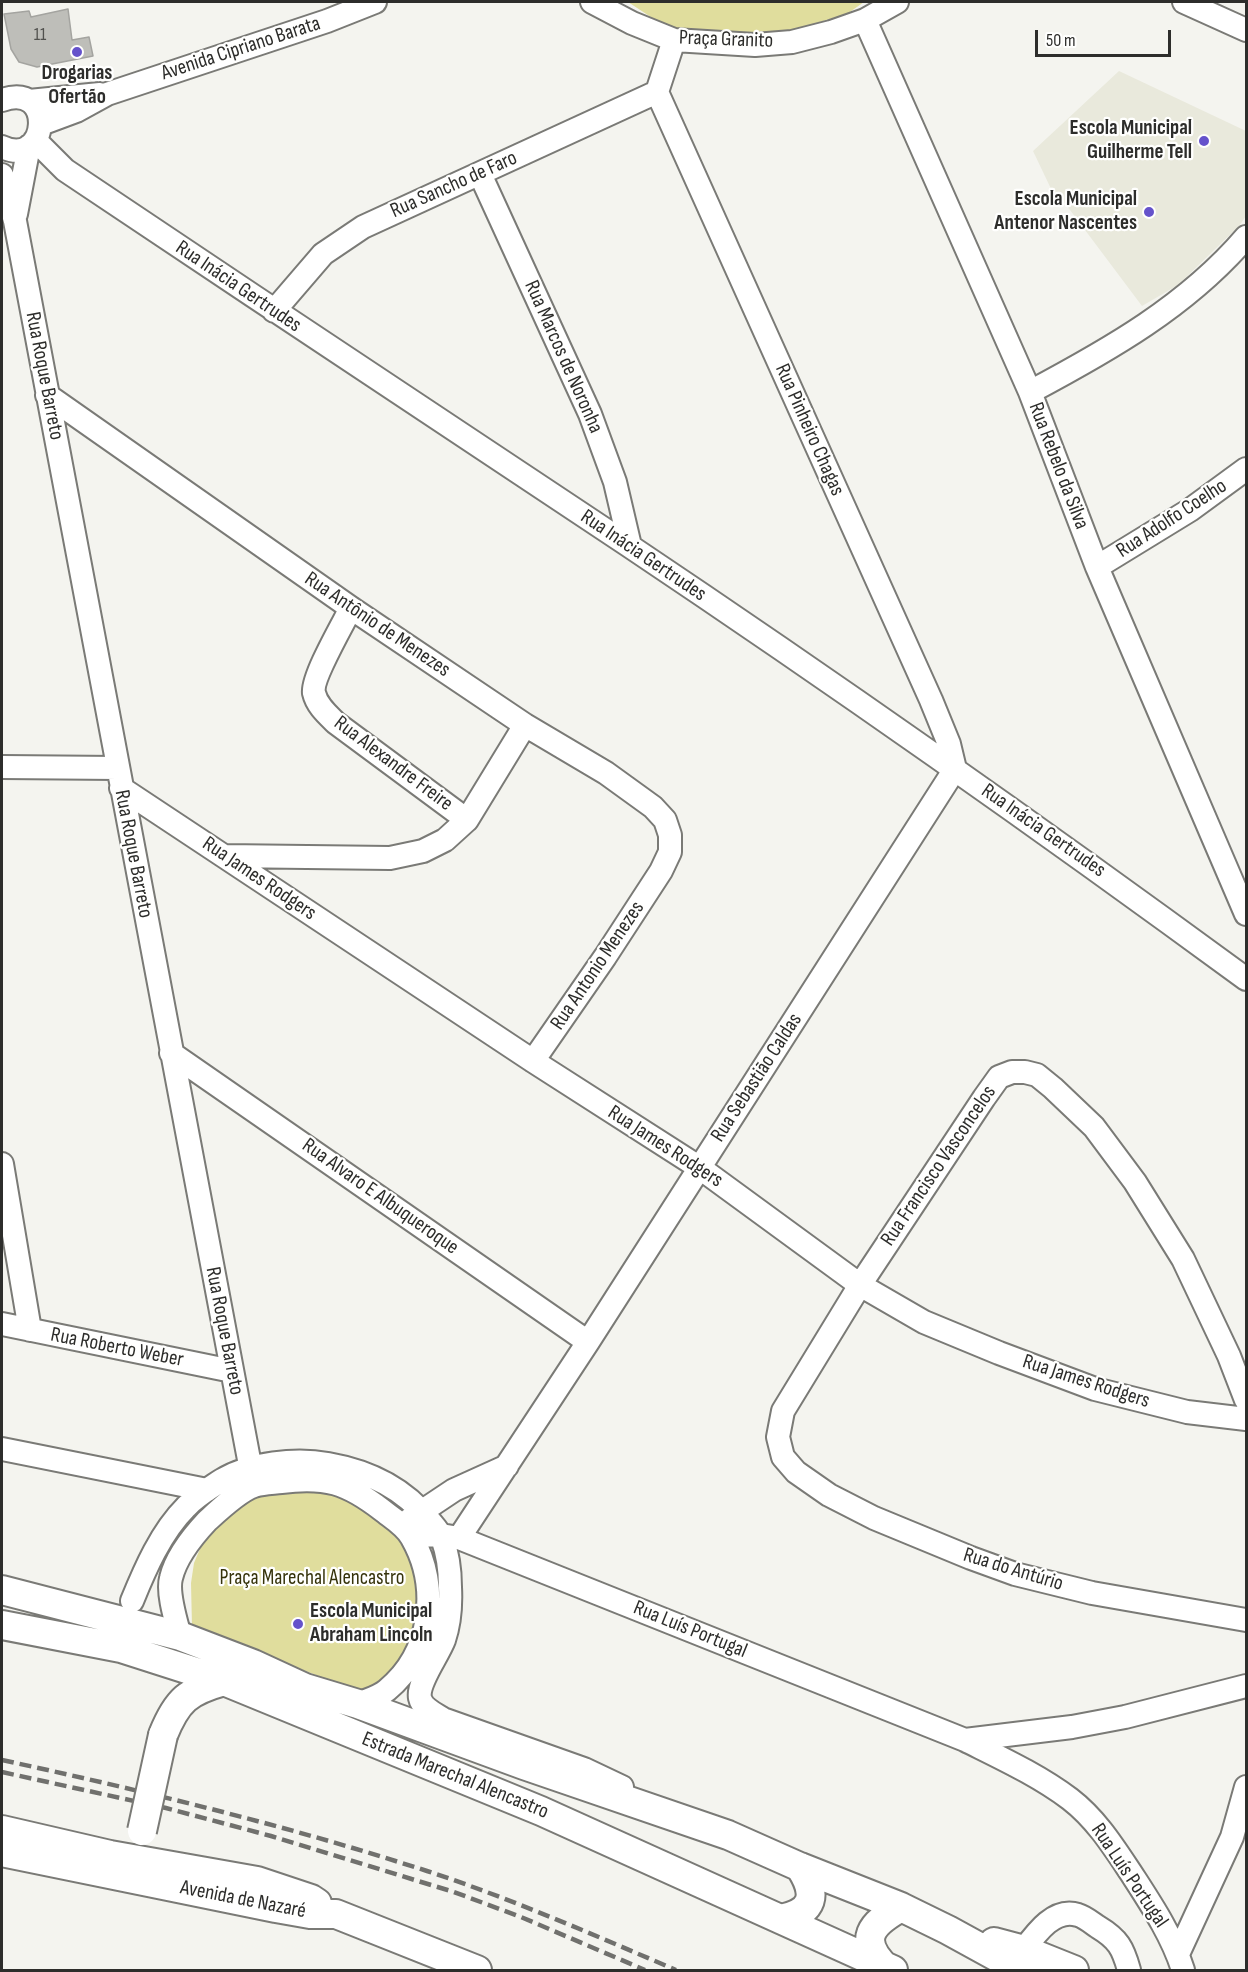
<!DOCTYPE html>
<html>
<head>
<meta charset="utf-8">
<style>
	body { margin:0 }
	#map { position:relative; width:1248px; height:1972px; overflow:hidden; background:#f4f4ef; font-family:"Sofia Sans Condensed",sans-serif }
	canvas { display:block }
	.frame { position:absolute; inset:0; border:3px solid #2d2d2b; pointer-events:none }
	.scale { position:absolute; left:1035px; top:30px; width:136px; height:27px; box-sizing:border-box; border:3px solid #2d2d2b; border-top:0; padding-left:8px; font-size:18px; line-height:21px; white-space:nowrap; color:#2d2d2b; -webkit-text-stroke:4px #fffffe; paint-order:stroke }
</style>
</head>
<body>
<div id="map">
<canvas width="1248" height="1972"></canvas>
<div class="frame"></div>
<div class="scale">50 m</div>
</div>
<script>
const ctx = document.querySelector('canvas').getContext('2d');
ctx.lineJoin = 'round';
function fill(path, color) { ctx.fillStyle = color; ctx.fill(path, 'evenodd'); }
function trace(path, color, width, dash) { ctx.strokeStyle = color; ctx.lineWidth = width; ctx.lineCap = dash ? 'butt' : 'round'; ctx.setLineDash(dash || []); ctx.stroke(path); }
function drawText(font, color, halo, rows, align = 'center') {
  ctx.font = font + ' "Sofia Sans Condensed",sans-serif'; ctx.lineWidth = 4.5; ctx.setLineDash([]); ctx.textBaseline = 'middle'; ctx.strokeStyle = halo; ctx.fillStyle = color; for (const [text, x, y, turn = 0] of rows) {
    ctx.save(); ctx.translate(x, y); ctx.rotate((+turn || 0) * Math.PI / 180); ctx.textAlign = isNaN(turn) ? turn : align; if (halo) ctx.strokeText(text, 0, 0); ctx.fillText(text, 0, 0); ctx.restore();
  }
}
const built = new Path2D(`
	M1119 71 1246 131V216L1239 226 1178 285 1142 306 1061 198 1053 193 1033 151Z`);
const green = new Path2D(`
	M628 2H864L847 14 765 38 672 31Z
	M296 1490 331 1493 358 1503 385 1523 399 1538 409 1558 417 1585 416 1627 407 1650 393 1671 378 1684 360 1692 192 1627 191 1583 194 1563 202 1544 222 1517 262 1492Z`);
const building = new Path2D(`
	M68 9 72 40 89 37 93 56 37 67 19 62 11 49 4 14 29 11 31 17Z`);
const minor = new Path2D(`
	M592 2 632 23 674 40 755 45 792 42 831 32 865 20 897 2
	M1184 2 1246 30
	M865 20 1030 392 1097 567 1246 914
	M657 92 674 40
	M2 100C56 81 49 169 2 147
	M29 101 100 94
	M41 124 76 111 107 94 327 21 375 2
	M35 140 65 170C252 296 441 420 628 545 837 685 1043 830 1246 979
	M480 174 590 414 615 482 630 546
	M2 175 15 221 254 1486
	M16 214 29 146
	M274 311 323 254 363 227 657 92
	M1030 392C1109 350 1187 306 1246 237
	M47 395 351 608 525 725 606 773 653 807 665 820 670 835V852L661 871 605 957 533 1061
	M1097 567 1190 510 1246 469
	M351 608C343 624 311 679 314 693 317 706 328 715 336 723L467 820
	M2 767 118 768
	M121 788 533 1061 700 1168 860 1285 924 1322 999 1353 1095 1389 1187 1412 1246 1419
	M224 856 390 858 423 851 445 840 467 820 525 725
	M171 1053 588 1342
	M2 1164 30 1330
	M2 1324 232 1371
	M1246 1400 1229 1356 1183 1259 1135 1182 1094 1127 1053 1088 1037 1075 1025 1072H1012L999 1077 984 1098 860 1285 783 1411 778 1437 783 1457 796 1472 829 1495 874 1518 971 1558 1015 1574 1092 1593 1246 1620
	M2 1449 207 1490
	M409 1520 454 1490 507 1466
	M412 1536 441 1535 459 1538 965 1740C1001 1758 1038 1775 1070 1799 1096 1819 1113 1846 1131 1873 1151 1904 1172 1935 1183 1970
	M459 1538 588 1342 955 769 949 744 931 700 657 92
	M132 1601C145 1569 161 1532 186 1507 196 1496 210 1488 222 1480 250 1463 296 1458 328 1464 368 1471 403 1487 429 1520 433 1525 439 1531 442 1538 448 1554 450 1569 450 1587 451 1606 450 1622 444 1640 438 1656 417 1683 420 1698 422 1708 435 1714 443 1719L584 1769 622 1787
	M180 1636C176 1621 167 1593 171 1578 176 1557 193 1536 207 1521 219 1510 239 1491 254 1486 262 1483 273 1483 281 1482 326 1476 347 1483 382 1510 392 1518 406 1526 412 1538 440 1587 432 1653 387 1690 379 1697 367 1700 358 1704
	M965 1740 1072 1727 1125 1717 1246 1686
	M1178 1954 1232 1837 1246 1787
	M1015 1961C1030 1943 1050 1906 1078 1915 1085 1917 1092 1923 1098 1927 1118 1939 1123 1948 1129 1970`);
const major = new Path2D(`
	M2 1590 180 1636 253 1664 305 1688 358 1704 524 1765 728 1835 800 1867 901 1907 948 1930 1021 1970
	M2 1625 121 1648 224 1681 541 1811 893 1970
	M163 1735C177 1700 188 1691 224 1681
	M2 1830 110 1855 257 1881 311 1899 317 1903
	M2 1852 276 1908 310 1914H336L477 1970
	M781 1919C814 1912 818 1895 800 1867
	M994 1942 1024 1950 1074 1970
	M886 1968C857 1939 871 1924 901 1907`);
const rail = new Path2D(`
	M2 1760C145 1791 288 1826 427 1871 512 1899 594 1935 676 1970
	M2 1772 166 1808 271 1836 454 1892 521 1917 645 1970`);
const majorBridge = new Path2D(`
	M142 1831 163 1735`);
const markers = [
	[77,52,6,"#6552cb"],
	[1204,141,6,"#6552cb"],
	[1149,212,6,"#6552cb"],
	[298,1624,6,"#6552cb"]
];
const numberNames = [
	["11",40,35]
];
const streetNames = [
	["Praça Granito",726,40,2],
	["Avenida Cipriano Barata",241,49,-18],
	["Rua Sancho de Faro",454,185,-24],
	["Rua Inácia Gertrudes",238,287,34],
	["Rua Marcos de Noronha",563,357,66],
	["Rua Roque Barreto",44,376,79],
	["Rua Pinheiro Chagas",809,430,66],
	["Rua Rebelo da Silva",1058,466,69],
	["Rua Adolfo Coelho",1172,519,-33],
	["Rua Inácia Gertrudes",643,556,34],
	["Rua Antônio de Menezes",377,625,34],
	["Rua Alexandre Freire",393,764,37],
	["Rua Inácia Gertrudes",1043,831,35],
	["Rua Roque Barreto",133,854,79],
	["Rua James Rodgers",259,879,34],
	["Rua Antonio Menezes",598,966,-56],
	["Rua Sebastião Caldas",757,1078,-57],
	["Rua James Rodgers",665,1147,33],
	["Rua Francisco Vasconcelos",939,1166,-56],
	["Rua Alvaro E Albuqueroque",380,1197,35],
	["Rua Roque Barreto",224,1331,79],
	["Rua Roberto Weber",117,1348,11],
	["Rua James Rodgers",1086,1382,18],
	["Rua do Antúrio",1013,1570,17],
	["Rua Luís Portugal",690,1630,22],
	["Estrada Marechal Alencastro",455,1776,22],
	["Rua Luís Portugal",1129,1876,56],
	["Avenida de Nazaré",243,1900,11]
];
const poiNames = [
	["Drogarias",77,74,"center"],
	["Ofertão",77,98,"center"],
	["Escola Municipal",1192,129],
	["Guilherme Tell",1192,153],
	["Escola Municipal",1137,200],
	["Antenor Nascentes",1137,224],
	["Escola Municipal",310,1612,"left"],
	["Abraham Lincoln",310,1636,"left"]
];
const parkNames = [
	["Praça Marechal Alencastro",312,1579]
];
fill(built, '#e9e9dc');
fill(green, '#e0dd9d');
fill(building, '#bebeb9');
trace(building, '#a4a4a0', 1.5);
trace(minor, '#7a7a76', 26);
trace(major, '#7a7a76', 32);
trace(minor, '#fff', 22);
trace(major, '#fff', 28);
trace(rail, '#70706d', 4.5, [12, 6]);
trace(majorBridge, '#7a7a76', 32, []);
trace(majorBridge, '#fff', 28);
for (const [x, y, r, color] of markers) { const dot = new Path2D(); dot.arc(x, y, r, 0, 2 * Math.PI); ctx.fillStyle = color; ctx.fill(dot); trace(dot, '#fffffe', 2); }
drawText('18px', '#51514e', null, numberNames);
drawText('21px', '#2d2d2b', '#fffffe', streetNames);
drawText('bold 21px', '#2d2d2b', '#fffffe', poiNames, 'right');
drawText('21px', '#36330b', '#fffffe', parkNames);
</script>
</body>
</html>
